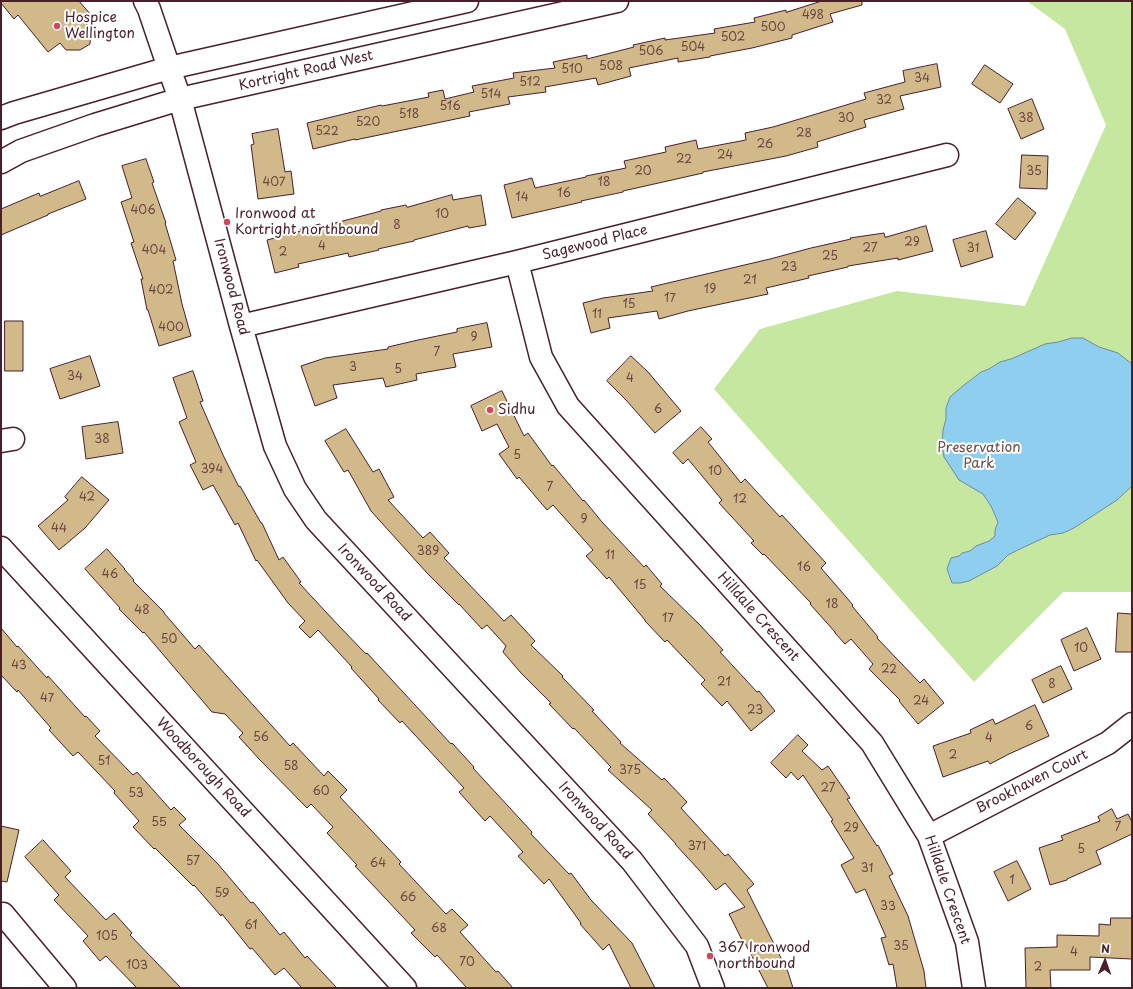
<!DOCTYPE html>
<html>
<head>
<meta charset="utf-8">
<style>
	body { margin:0 }
	#map { position:relative; width:1133px; height:989px; overflow:hidden; background:#fff; font-family:"Playpen Sans",sans-serif }
	canvas { display:block }
	.frame { position:absolute; inset:0; border:2px solid #4a1f2b; pointer-events:none }
	.north { position:absolute; left:1085px; top:941px; width:40px; height:40px; -webkit-text-stroke:3px #fff; paint-order:stroke; rotate:2deg; font-size:11px; font-weight:700; line-height:16px; text-align:center; color:#4a1f2b }
	.north::after { content:''; display:block; margin:auto; width:14px; height:18px; background:#4a1f2b; clip-path:polygon(50% 0,100% 100%,50% 72%,0 100%) }
</style>
</head>
<body>
<div id="map">
<canvas width="1133" height="989"></canvas>
<div class="frame"></div>
<div class="north">N</div>
</div>
<script>
const ctx = document.querySelector('canvas').getContext('2d');
ctx.lineJoin = 'round';
function fill(path, color) { ctx.fillStyle = color; ctx.fill(path, 'evenodd'); }
function trace(path, color, width, dash) { ctx.strokeStyle = color; ctx.lineWidth = width; ctx.lineCap = dash ? 'butt' : 'round'; ctx.setLineDash(dash || []); ctx.stroke(path); }
function drawText(font, color, halo, rows, align = 'center') {
  ctx.font = font + ' "Playpen Sans",sans-serif'; ctx.lineWidth = 4; ctx.setLineDash([]); ctx.textBaseline = 'middle'; ctx.strokeStyle = halo; ctx.fillStyle = color; for (const [text, x, y, turn = 0] of rows) {
    ctx.save(); ctx.translate(x, y); ctx.rotate((+turn || 0) * Math.PI / 180); ctx.textAlign = isNaN(turn) ? turn : align; if (halo) ctx.strokeText(text, 0, 0); ctx.fillText(text, 0, 0); ctx.restore();
  }
}
const green = new Path2D(`
	M1027 1H1132V592H1063L974 682 714 389 760 329 897 291 1025 306 1106 125 1065 29Z`);
const water = new Path2D(`
	M1072 338H1083L1099 347 1118 353 1132 364V486L1117 500 1074 528 1063 533 1050 535 1022 548 1008 555 997 566 969 581 960 583H952L947 569 951 558 959 556 962 553 970 551 976 546 989 541 995 536V530L998 522 991 506 983 494 959 480 944 457 942 446 943 430 946 419V408L950 397 964 385 972 379 981 372 989 369 1000 362 1011 359 1045 344 1058 342Z`);
const building = new Path2D(`
	M1 1H79L92 16 85 22 91 30 90 44 80 50H66L60 43 48 52 18 15 14 19 1 3Z
	M822 1H862V5L830 14 833 22 792 35V38L752 48 710 56V57L678 62V58L629 68 631 76 598 85 596 78 545 87 546 92 508 97 510 104 469 112 470 116 355 140V139L313 149 307 123 381 105 382 106 429 97 428 93 443 90 445 99 474 92 472 86 514 78 513 73 555 68 553 62 587 55V59L634 47 633 45 665 38V40L715 33 714 29 755 22 754 18 786 10V12Z
	M937 64 941 87 900 96 904 109 864 120 866 127 817 142 818 147 786 156 703 172V173L623 191V192L581 201 582 202 512 218 504 185 532 178 535 188 586 177V176L626 168 624 161 666 152 665 147 696 140 698 149 746 140 745 133 773 127 866 99 864 93 905 82 903 71Z
	M985 65 1013 84 1000 103 972 84Z
	M1032 99 1044 129 1021 139 1008 109Z
	M278 129 285 172 291 171 294 194 258 199 251 145 254 144 252 134Z
	M1022 155 1048 156 1047 189 1020 188Z
	M146 159 154 182 152 183 166 223H165L176 260 173 261 182 304 191 336 159 346 148 310H147L141 279H143L131 243 134 242 121 202 132 198 122 166Z
	M79 181 86 199 48 214V215L1 235V209L39 193 40 196Z
	M452 195 453 200 481 195 486 225 469 228 468 226 414 240V241L378 249 379 250 349 257 348 253 298 264 299 267 275 273 267 240 301 231 300 229 320 224V227L381 211V210L406 205 407 207Z
	M1018 198 1036 213 1015 240 996 224Z
	M926 226 933 251 898 260V258L848 266V267L808 276 809 278 766 288 768 294 688 311 659 319 657 311 608 318 610 328 591 333 583 303 603 298 653 291 651 287 770 259 811 248 851 239 850 238 884 233 885 237Z
	M986 231 993 257 961 267 953 240Z
	M5 321H23V371H5Z
	M487 323 492 347 453 354 456 367 416 374 417 380 386 387 383 378 333 385 337 398 315 406 301 366 325 358 388 349V347L418 340 457 332V329Z
	M90 356 100 386 60 399 50 369Z
	M631 356 648 372 681 411 655 433 626 400 607 381Z
	M193 371 203 401 200 402 223 455 239 487 240 486 261 523H262L279 560 283 557 301 582 299 583 339 626 366 654 367 653 451 744 452 743 474 767 473 768 532 832 531 834 569 874 571 873 591 900 632 943 655 988H631L609 944 603 950 580 924 581 923 549 879 544 884 518 856 523 852 490 816 485 821 459 792 464 788 402 721 400 723 378 700 379 699 351 668 352 667 318 630 310 638 299 627 305 621 288 603 257 560 256 561 238 523 235 525 213 485 203 490 190 465 196 462 179 422 187 418 173 378Z
	M502 391 524 436 528 433 552 466 553 465 583 501 584 500 602 522 644 567 646 565 662 584 660 586 700 625 723 650 720 652 757 692 759 691 775 711 751 731 727 701 722 706 701 684 705 680 667 640 665 642 645 621V620L609 577 607 579 586 556 593 550 553 505 547 510 519 477 517 479 499 454 509 447 497 424 482 431 471 406Z
	M118 422 123 453 86 459 82 427Z
	M701 427 712 439 708 442 741 483 745 479 780 517 782 515 826 563 821 568 853 605 852 606 878 637 877 638 920 683 924 679 944 703 918 724 899 701 900 700 869 669 873 664 851 639 845 644 835 633V632L810 604 811 603 764 554 763 555 751 543 754 541 719 503 722 500 688 459 683 464 673 453Z
	M346 429 373 472 379 469 394 497 388 500 423 538 430 532 449 553 444 558 504 621 511 615 535 641 531 645 563 676 562 677 594 710 592 711 621 742 620 743 662 780 664 778 687 802 681 808 725 856 728 854 754 884 747 890 788 972 793 988H768L745 943 744 944 729 914 745 907 725 883 716 890 699 870 675 844H676L648 814 652 810 608 770 611 767 574 728 573 729 549 704 551 703 521 673 503 652 506 646 487 625 482 629 459 604V605L427 573 371 511 348 470 344 472 325 441Z
	M82 477 109 500 85 528 59 550 38 526 68 500 65 497Z
	M107 549 125 569H124L134 580 133 581 164 612V613L195 649 199 645 290 746 293 743 324 776 328 771 347 790 340 797 401 862 399 864 446 914 452 909 468 925 460 932 496 972 498 971 513 988H467L437 955 435 957 411 933 415 930 355 866 357 865 327 833 333 827 311 804 307 808 260 760 239 737 243 733 225 714 212 712 144 632 143 633 119 609 120 608 85 569Z
	M1118 613 1132 614V652H1116Z
	M1 628 17 647 18 646 47 678 48 676 85 717 86 716 100 731 95 736 133 775 137 772 171 810 174 807 186 819 179 825 218 864 251 903 253 902 280 935 284 932 305 958 307 956 337 988H302L284 968 275 975 252 948 250 949 222 914 221 916 194 885 193 886 155 848 154 849 133 827 139 821 114 793 115 791 78 752 73 756 49 730 51 728 18 690 17 692 1 675Z
	M1087 628 1101 659 1074 671 1061 640Z
	M1061 666 1072 689 1043 703 1032 680Z
	M1035 705 1049 736 1009 754 990 764 988 761 943 777 933 746 971 733 970 730 993 719 995 724Z
	M798 735 808 745 802 751 822 770 828 766 850 798 847 799 877 846 878 845 893 874 889 876 908 916 924 971 926 988H897L893 964 889 965 881 938 886 937 865 889 856 893 841 865 854 858 831 821 833 820 803 775 798 780 791 772 786 778 771 763Z
	M1112 809 1117 819 1128 814 1132 822V834L1096 851 1101 864 1067 879V880L1050 885 1039 848 1063 840 1061 836 1100 821 1098 817Z
	M1 826 19 830 7 882 1 881Z
	M43 840 71 871 65 877 106 920 114 913 132 933 130 935 181 988H137L106 956 100 961 83 941 88 936 54 900 59 895 25 857Z
	M1017 861 1031 889 1008 901 994 872Z
	M1111 918H1132V959L1090 957V970H1050L1051 988H1026L1025 948 1057 947V935L1099 936V924L1110 925Z`);
const minor = new Path2D(`
	M145 1 149 9 169 68 180 99 241 326 275 446 295 489 316 520 632 861 697 946 713 988
	M1 118 14 113 169 68 467 1
	M1 162 21 151 95 125 180 99 617 1
	M517 262 541 357 568 406 872 743 929 836 967 942 974 988
	M241 326 517 262 947 155
	M1 441 13 439
	M1 548 405 988
	M929 836 1108 743 1132 724
	M1 914H3L65 988`);
const markers = [
	[57,26,4,"#d1495b"],
	[227,222,4,"#d1495b"],
	[490,410,4,"#d1495b"],
	[710,956,4,"#d1495b"]
];
const numberNames = [
	["498",813,16],
	["500",773,28],
	["502",733,38],
	["504",693,48],
	["506",651,52],
	["508",611,67],
	["510",572,70],
	["34",922,79],
	["512",530,83],
	["514",491,95],
	["32",884,101],
	["516",450,107],
	["518",409,115],
	["30",846,119],
	["38",1026,119],
	["520",368,123],
	["522",327,132],
	["28",804,134],
	["26",765,145],
	["24",725,156],
	["22",684,160],
	["20",643,172],
	["35",1034,172],
	["407",274,183],
	["18",604,183],
	["16",564,194],
	["14",522,198],
	["406",143,211],
	["10",442,215],
	["8",397,226],
	["29",912,243],
	["4",322,247],
	["27",870,249],
	["31",973,249],
	["404",154,251],
	["2",283,253],
	["25",830,257],
	["23",789,268],
	["21",750,281],
	["19",710,290],
	["402",161,291],
	["17",670,299],
	["15",629,305],
	["11",597,315],
	["400",171,328],
	["9",474,338],
	["7",437,353],
	["3",353,368],
	["5",398,370],
	["34",75,377],
	["4",630,379],
	["6",658,410],
	["38",102,440],
	["5",517,456],
	["394",212,470],
	["10",715,472],
	["7",550,488],
	["42",87,498],
	["12",740,500],
	["9",584,520],
	["44",59,529],
	["389",428,552],
	["11",610,556],
	["16",804,568],
	["46",110,575],
	["15",640,586],
	["18",832,605],
	["48",142,611],
	["17",668,619],
	["50",169,640],
	["10",1081,649],
	["43",19,666],
	["22",889,670],
	["21",724,683],
	["8",1052,685],
	["47",47,699],
	["24",921,702],
	["23",755,711],
	["6",1029,727],
	["56",261,738],
	["4",989,739],
	["2",953,756],
	["51",104,762],
	["58",291,767],
	["375",630,771],
	["27",828,789],
	["60",321,792],
	["53",136,794],
	["55",159,823],
	["7",1118,828],
	["29",851,829],
	["371",697,847],
	["5",1081,850],
	["57",193,862],
	["64",378,864],
	["31",867,869],
	["1",1012,881],
	["59",222,894],
	["66",408,898],
	["33",888,907],
	["61",251,926],
	["68",439,929],
	["105",107,937],
	["35",901,947],
	["4",1074,953],
	["70",467,963],
	["103",137,966],
	["2",1038,968]
];
const poiNames = [
	["Hospice",65,18],
	["Wellington",65,34],
	["Ironwood at",235,214],
	["Kortright northbound",235,230],
	["Sidhu",498,410],
	["367 Ironwood",718,948],
	["northbound",718,964]
];
const streetNames = [
	["Kortright Road West",306,71,-13],
	["Sagewood Place",595,243,-14],
	["Ironwood Road",231,287,75],
	["Ironwood Road",374,583,47],
	["Hilldale Crescent",758,617,48],
	["Woodborough Road",203,768,47],
	["Brookhaven Court",1032,782,-27],
	["Ironwood Road",595,821,47],
	["Hilldale Crescent",947,890,71]
];
const parkNames = [
	["Preservation",979,448],
	["Park",979,464]
];
fill(green, '#c6e7a0');
fill(water, '#8ecfef');
trace(water, '#7389a1', 1);
fill(building, '#d1b989');
trace(building, '#4a1f2b', 1);
trace(minor, '#4a1f2b', 25);
trace(minor, '#fff', 22);
for (const [x, y, r, color] of markers) { const dot = new Path2D(); dot.arc(x, y, r, 0, 2 * Math.PI); ctx.fillStyle = color; ctx.fill(dot); trace(dot, '#fff', 1.5); }
drawText('12px', '#6c4642', null, numberNames);
drawText('14px', '#4a1f2b', '#fff', poiNames, 'left');
drawText('14px', '#4a1f2b', '#fff', streetNames);
drawText('14px', '#695148', '#fff', parkNames);
</script>
</body>
</html>
